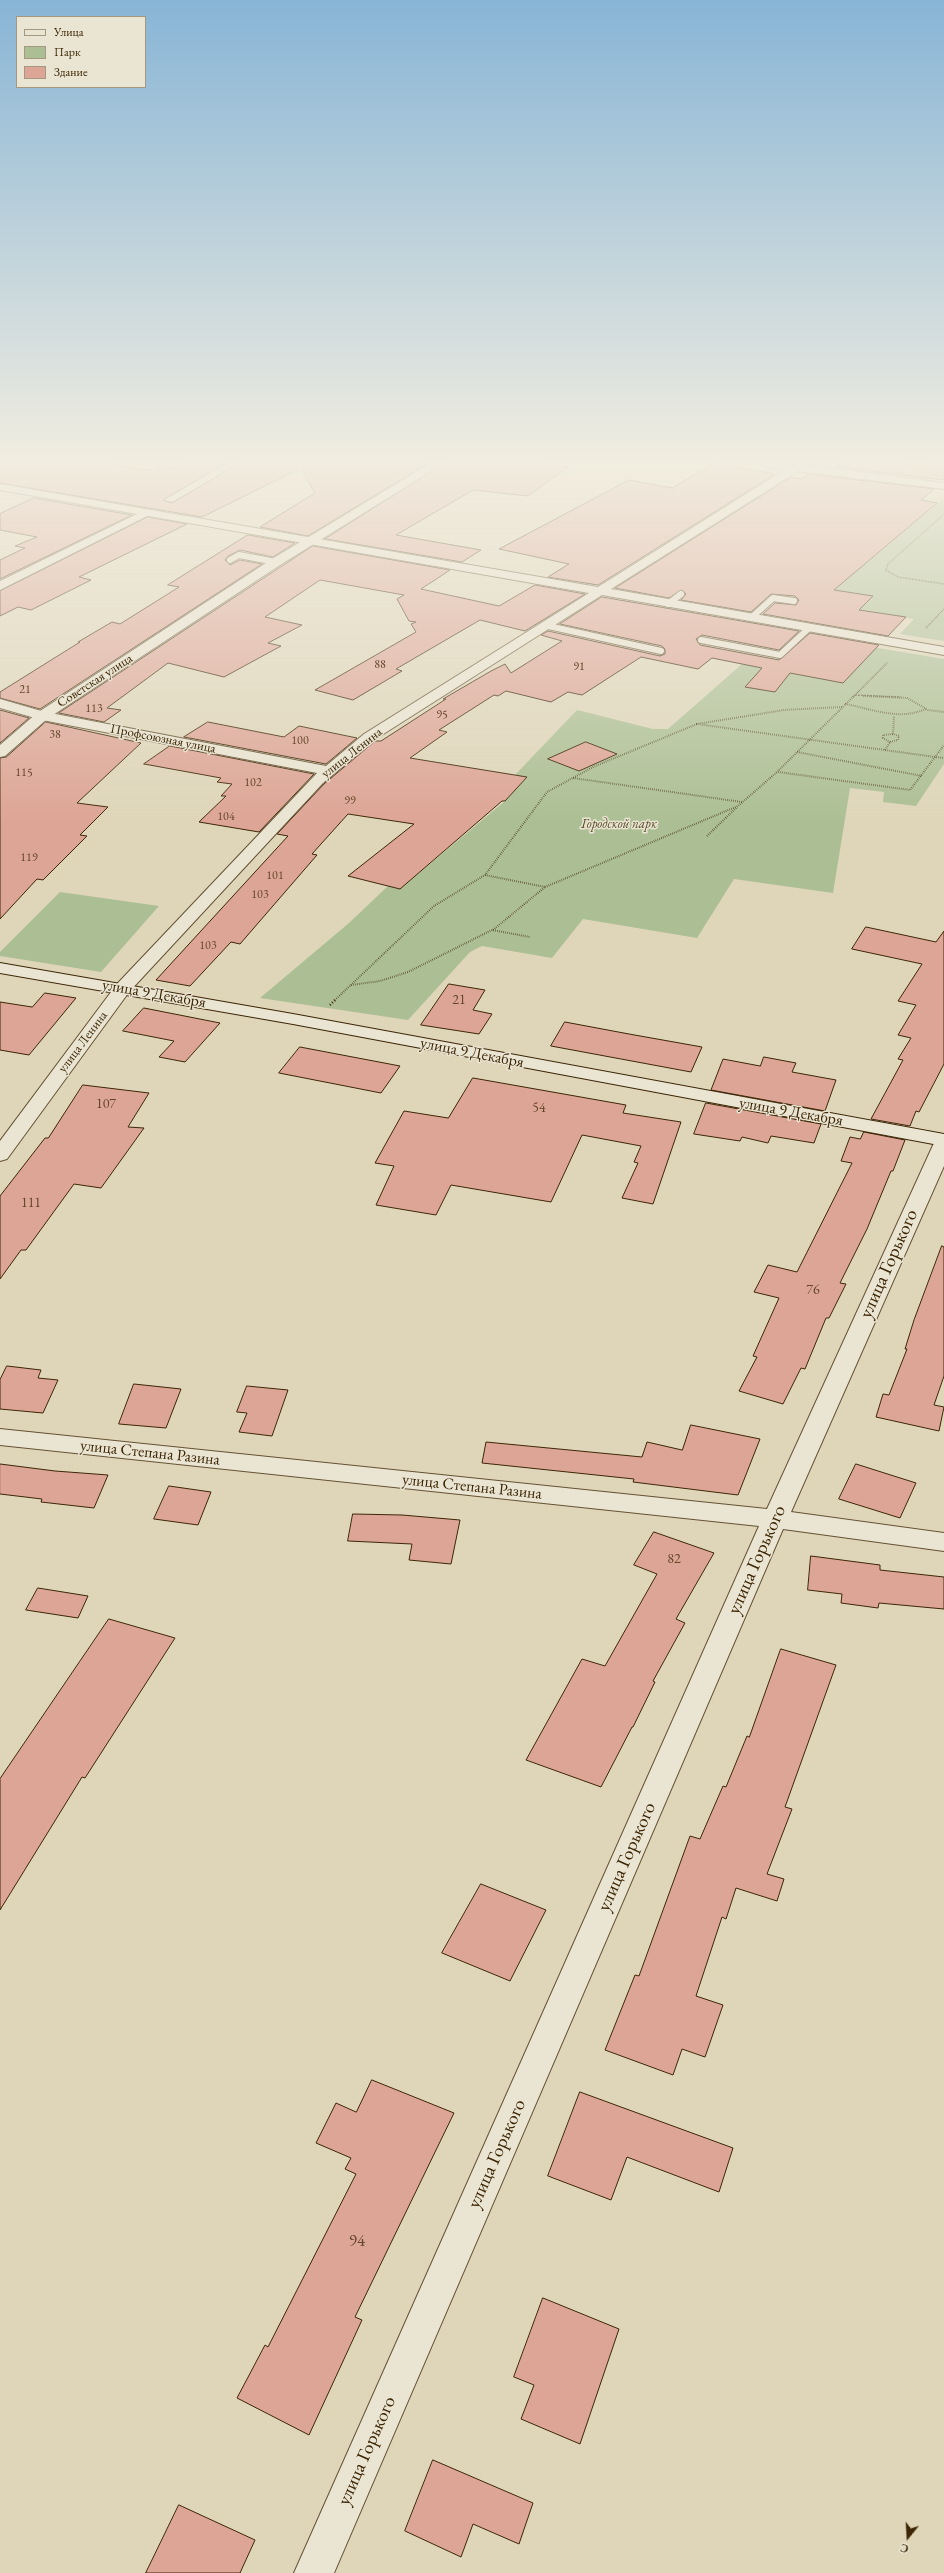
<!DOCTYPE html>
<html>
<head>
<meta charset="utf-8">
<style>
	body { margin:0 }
	#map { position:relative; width:944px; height:2573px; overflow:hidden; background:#dfd6ba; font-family:"EB Garamond",serif }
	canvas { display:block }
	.legend { position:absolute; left:16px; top:16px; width:130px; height:72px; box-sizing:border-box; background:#eae4d2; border:1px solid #a49880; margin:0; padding:5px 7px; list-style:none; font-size:12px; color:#3c2605 }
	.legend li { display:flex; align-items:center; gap:8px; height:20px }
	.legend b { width:20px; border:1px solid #a49880 }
	.north { position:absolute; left:888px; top:2517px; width:40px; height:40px; -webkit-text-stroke:3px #eae4d2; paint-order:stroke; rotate:198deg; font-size:11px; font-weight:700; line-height:16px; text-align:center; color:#3c2605 }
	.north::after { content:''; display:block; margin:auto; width:14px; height:18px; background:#3c2605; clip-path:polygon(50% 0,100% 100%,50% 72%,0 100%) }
</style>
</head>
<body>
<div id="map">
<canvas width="944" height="2573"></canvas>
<ul class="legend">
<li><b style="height:5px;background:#eae4d2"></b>Улица</li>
<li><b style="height:11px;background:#acbf94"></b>Парк</li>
<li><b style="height:11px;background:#dda596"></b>Здание</li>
</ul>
<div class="north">С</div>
</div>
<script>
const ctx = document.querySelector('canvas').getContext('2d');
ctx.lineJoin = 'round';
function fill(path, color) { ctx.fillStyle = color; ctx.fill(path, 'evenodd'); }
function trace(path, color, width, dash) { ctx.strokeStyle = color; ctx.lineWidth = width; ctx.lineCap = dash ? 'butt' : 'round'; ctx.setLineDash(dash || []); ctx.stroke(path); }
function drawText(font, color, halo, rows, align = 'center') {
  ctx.font = font + ' "EB Garamond",serif'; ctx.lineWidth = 3; ctx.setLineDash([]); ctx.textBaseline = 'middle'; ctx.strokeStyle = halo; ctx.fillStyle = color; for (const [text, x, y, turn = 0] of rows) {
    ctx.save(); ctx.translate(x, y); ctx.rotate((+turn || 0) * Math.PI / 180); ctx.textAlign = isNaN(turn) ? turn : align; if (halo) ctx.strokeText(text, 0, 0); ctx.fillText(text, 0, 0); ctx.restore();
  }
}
const green = new Path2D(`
	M944 498V641L900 634 914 619 818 606 819 596 866 604 873 596 827 589 867 563Z
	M872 647 944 659V764L916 806 883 802 884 792 850 788 833 893 734 879 697 938 583 919 552 958 482 946 470 952 408 1020 260 998 349 923 388 886 400 889 505 801 527 777 515 775 577 710 653 729H668L742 664 818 674Z
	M60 892 159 906 101 972 0 956V952Z`);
const building = new Path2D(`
	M0 463H103L150 470 160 465 177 468 185 463H225L163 500 172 503 240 463H428L308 536 260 527 315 493 301 468 202 517 0 483Z
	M445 463H540L568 467 528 496 473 490 396 535 481 550 462 562 325 539Z
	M715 463 775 474 598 585 548 577 569 564 499 549 629 480 672 488Z
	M842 463H896L923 467 928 463H944V480L836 467Z
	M808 474 934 489 921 500 937 503 834 590 873 596 859 610 906 617 888 636 763 614 775 603 796 605 799 600 795 596 771 594 751 612 681 600 686 594 682 590 669 598 615 588 791 477 801 479Z
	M34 498 132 515 0 579V560L25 548 15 546 37 537 0 530V514Z
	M148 517 187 524 79 577 91 580 31 610 18 607 0 616V591Z
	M248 535 295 543 273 557 240 550 228 556 225 560 230 565 240 560 262 564 40 709 0 698V692L80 642H78L112 622 120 624 179 587 168 585Z
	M313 546 450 570 421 589 499 606 535 585 585 594 525 631 480 620 396 669 402 671 353 700 315 690 416 632 411 624 416 622 409 621 397 599 404 595 320 580 265 617 302 625 268 643 281 646 224 677 168 663 107 708 121 710 104 722 59 713Z
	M602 597 799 631 779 650 702 635 696 639 700 645 779 660 810 633 879 645 843 683 790 673 775 692 745 687 762 668 712 658 698 669 641 657 582 695 568 692 551 702 506 691 498 696 494 695 439 730 447 732 410 758 527 777 505 801H502L400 889 348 876 414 824 348 814 312 854 317 855 240 944 231 942 190 986 156 980 288 836 277 834 324 784 375 741H381L446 699H443L491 671 505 664 511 673 562 641 541 635 548 631 660 656 665 654V649L662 646 560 624Z
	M0 710 29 718 0 743Z
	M46 722 141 743 77 803 108 807 80 835 87 836 43 880 37 879 0 919V758L6 757Z
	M208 722 284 737 299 726 357 738 326 764 184 737Z
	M586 742 617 754 579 771 548 759Z
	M170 746 314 774 259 832 199 822 226 796H221L232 784 217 782 221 778 144 764Z
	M866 927 936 942 944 931V1064L919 1112 916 1111 910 1126 871 1119 903 1060 898 1059 911 1038 898 1035 916 1005 898 1001 922 964 852 949Z
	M449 984 485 990 473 1010 492 1014 479 1034 421 1025Z
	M45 993 76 998 29 1055 0 1050V1002L32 1007Z
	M144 1008 220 1023 185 1062 159 1057 174 1041 123 1031Z
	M565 1022 629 1034 702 1047 691 1072 551 1046Z
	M300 1047 400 1066 381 1093 279 1073Z
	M764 1057 796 1063 792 1072 836 1080 825 1111 711 1090 723 1059 760 1066Z
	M473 1078 626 1105 623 1113 681 1122 653 1204 622 1198 638 1163 634 1162 641 1146 582 1135 551 1202 451 1185 436 1215 376 1205 394 1166 375 1163 404 1111 448 1118Z
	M83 1085 149 1093 128 1127 144 1128 101 1188 74 1184 26 1250H21L0 1279V1196L45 1138H48Z
	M706 1103 821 1124 814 1143 771 1136 768 1143 742 1137 740 1141 694 1134Z
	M864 1132 905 1140 893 1171H891L867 1229 840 1283 846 1284 829 1318H826L805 1369 801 1368 783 1404 739 1391 757 1357 753 1356 779 1298 754 1292 768 1265 797 1272 852 1163 841 1161 850 1137 860 1139Z
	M942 1246 944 1247V1376L934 1405 944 1407 939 1431 876 1417 883 1394 889 1395 907 1349H905L914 1320Z
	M7 1366 41 1370 38 1378 58 1380 43 1413 0 1409V1380Z
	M134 1384 181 1389 166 1428 119 1424Z
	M247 1386 288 1390 272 1436 239 1432 247 1413 237 1412Z
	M691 1425 760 1439 738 1495 633 1482 634 1479 482 1463 486 1442 642 1457 647 1442 682 1450Z
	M0 1464 55 1471 108 1475 94 1508 41 1502 42 1499 0 1494Z
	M856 1464 916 1483 900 1518 839 1499Z
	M169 1486 211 1492 198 1525 154 1519Z
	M353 1514 402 1515 460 1520 451 1564 409 1560 412 1544 348 1541Z
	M654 1532 714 1553 676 1619 685 1623 653 1681 655 1682 633 1727H632L601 1787 526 1760 582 1659 605 1666 657 1574 634 1565Z
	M811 1556 880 1565V1570L944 1577V1609L879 1603 878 1608 841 1603 842 1594 808 1590Z
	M38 1588 88 1596 78 1618 26 1610Z
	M109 1619 175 1638 85 1778 82 1777 0 1910V1779Z
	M781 1649 836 1665 785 1807 792 1809 767 1874 784 1879 777 1901 736 1888 726 1919 722 1917 696 1996 723 2005 705 2057 682 2049 673 2075 605 2050 635 1975 639 1976 690 1836 700 1839 723 1786 726 1787 747 1736 749 1737Z
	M481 1884 546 1910 510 1981 442 1953Z
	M372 2080 454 2113 355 2317 362 2320 309 2435 237 2398 265 2345 268 2347 356 2174 345 2169 351 2158 316 2143 336 2103 356 2112Z
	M580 2092 733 2148 719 2192 627 2157 611 2200 548 2176Z
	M543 2298 619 2329 580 2444 521 2419 534 2385 514 2377Z
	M433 2460 533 2503 519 2544 473 2524 461 2557 405 2531Z
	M179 2505 255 2540 240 2573H146Z`);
const pathFar2 = new Path2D(`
	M944 514 888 564 886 570 898 577 944 584
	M926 628 944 609
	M855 695 901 697
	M853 697 888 662`);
const pathFar1 = new Path2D(`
	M863 696 907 698 928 710 944 712
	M845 704C873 709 898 721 926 709
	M842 707 784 710 697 724 935 757 944 745
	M890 742 883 738V735L893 734
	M885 750 890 742 898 740 899 736 893 734 894 716
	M797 752 922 776
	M778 772 910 790 935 757 944 758
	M573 778 742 802
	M707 836 737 807
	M485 875 545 887 493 930
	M545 887 738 806 777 772 854 696
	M351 985 380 981 408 972 492 930 530 937
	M335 1000 434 906 485 875 547 792 593 767 697 724`);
const path = new Path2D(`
	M330 1005 336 999`);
const service = new Path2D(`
	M230 560 239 555 276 562
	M668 604 681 594
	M751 618 773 598 794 601
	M544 625 661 651
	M701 640 780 655 809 628`);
const pedestrian = new Path2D(`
	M228 463H239L172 502 164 500Z`);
const minor = new Path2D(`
	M758 463H808L807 465 944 483V489L798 471 611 589 944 647V655L602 595 374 740 323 783 129 992 7 1159 0 1161V1141L117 984 317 773 42 720 0 708V699L45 712 326 766 364 734 589 593 0 490V484L598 587 786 469 763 466Z
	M944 1137V1166L791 1512 944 1533V1551L783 1529 334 2573H294L759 1526 0 1445V1429L767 1509 934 1143 937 1139Z`);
const tertiary = new Path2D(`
	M431 463H444L280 565 47 719 5 756 0 757V745L37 713 272 559Z
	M145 510 149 511V515L0 590V581Z`);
const secondary = new Path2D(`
	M0 963 293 1014 944 1134V1146L293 1024 0 973Z`);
const farNumbernames = [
	["88",380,665],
	["91",579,667],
	["21",25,690],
	["113",94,709],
	["95",442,715],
	["38",55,735],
	["100",300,741],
	["115",24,773],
	["102",253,783],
	["99",350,801],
	["104",226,817],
	["119",29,858],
	["101",275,876],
	["103",260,895],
	["103",208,946]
];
const farStreetnames = [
	["Советская улица",95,681,-33],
	["Профсоюзная улица",163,739,11],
	["улица Ленина",352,753,-38],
	["улица Ленина",83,1042,-53]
];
const farParknames = [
	["Городской парк",619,824]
];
const numberNames = [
	["21",459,1000],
	["107",106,1104],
	["54",539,1108],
	["111",31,1203],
	["76",813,1290],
	["82",674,1559]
];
const streetNames = [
	["улица 9 Декабря",154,994,10],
	["улица 9 Декабря",472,1053,11],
	["улица 9 Декабря",791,1112,10],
	["улица Степана Разина",150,1453,6],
	["улица Степана Разина",472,1487,6]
];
const nearNumbernames = [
	["94",357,2241]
];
const nearStreetnames = [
	["улица Горького",889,1264,-66],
	["улица Горького",757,1560,-66],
	["улица Горького",627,1857,-66],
	["улица Горького",497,2154,-66],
	["улица Горького",367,2451,-66]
];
fill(green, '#acbf94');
fill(building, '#dda596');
trace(building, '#3c2605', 1);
trace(service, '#655232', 8);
trace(pedestrian, '#655232', 2);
trace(minor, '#655232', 2);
trace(tertiary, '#655232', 2);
trace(secondary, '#3c2605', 2);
trace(pathFar2, '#3c2605', 1.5, [0.5, 1]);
trace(pathFar1, '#3c2605', 2, [0.5, 1.5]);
trace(path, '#3c2605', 2.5, [1, 2]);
trace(service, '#eae4d2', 6);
fill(pedestrian, '#eae4d2');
fill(minor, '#eae4d2');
fill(tertiary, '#eae4d2');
fill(secondary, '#eae4d2');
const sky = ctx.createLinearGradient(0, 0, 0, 823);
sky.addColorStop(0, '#88b5d6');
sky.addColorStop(0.56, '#f1ede0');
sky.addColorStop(1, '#f1ede000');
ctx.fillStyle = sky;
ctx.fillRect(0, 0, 944, 823);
drawText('12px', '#644629', null, farNumbernames);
drawText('13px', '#3c2605', '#eae4d2', farStreetnames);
drawText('italic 13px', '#584c29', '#eae4d2', farParknames);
drawText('14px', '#644629', null, numberNames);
drawText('16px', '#3c2605', '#eae4d2', streetNames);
drawText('17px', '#644629', null, nearNumbernames);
drawText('19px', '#3c2605', '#eae4d2', nearStreetnames);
</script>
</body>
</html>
